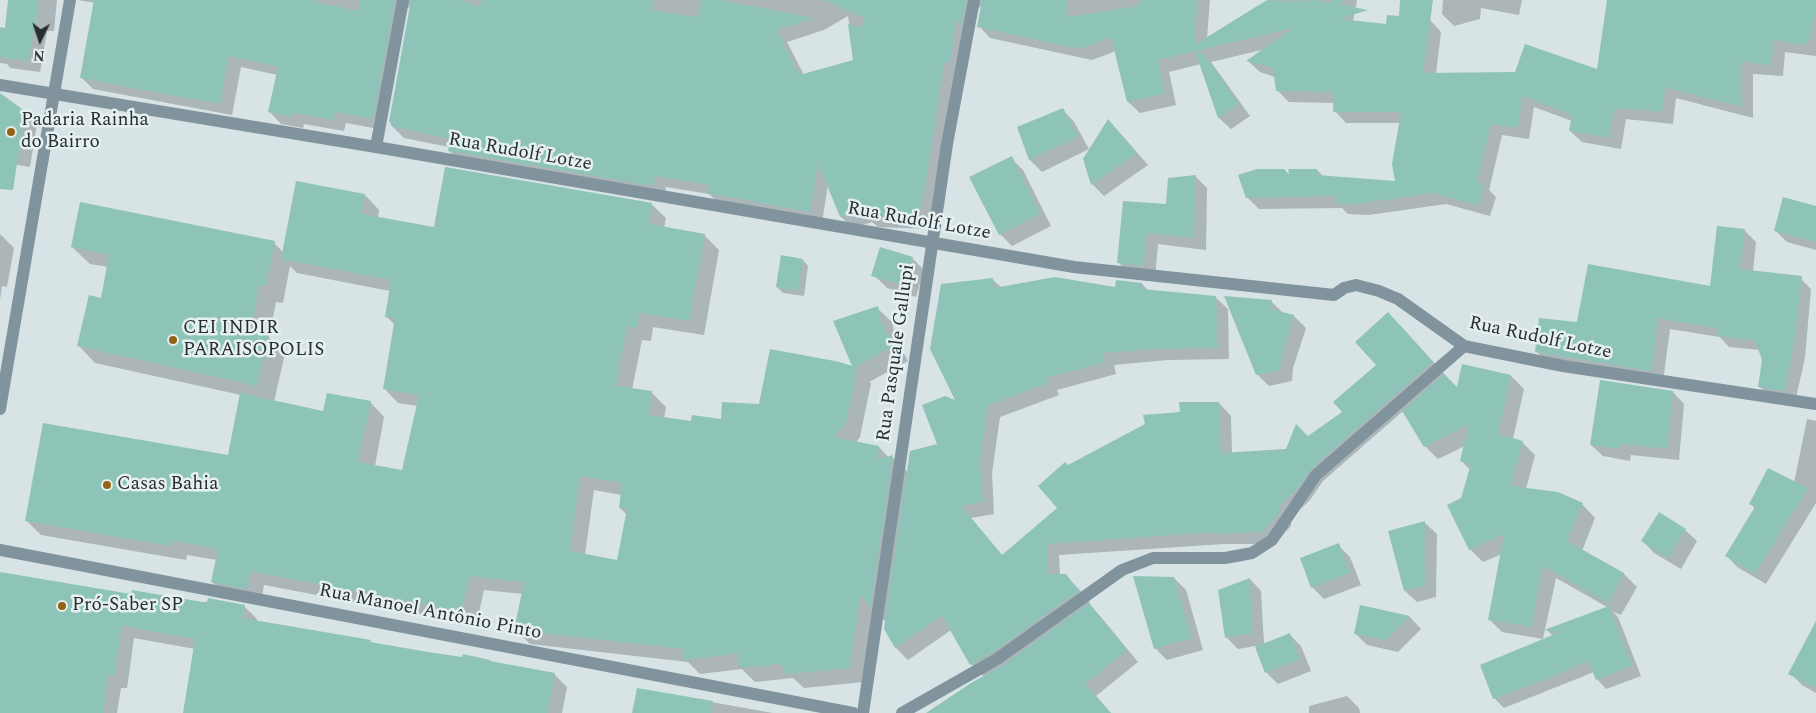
<!DOCTYPE html>
<html>
<head>
<meta charset="utf-8">
<style>
	body { margin:0 }
	#map { position:relative; width:1816px; height:713px; overflow:hidden; background:#d7e3e5; font-family:Spectral,serif }
	canvas { display:block }
	.north { position:absolute; left:15px; top:15px; width:50px; height:50px; -webkit-text-stroke:4px #e4f0f2; paint-order:stroke; rotate:184deg; font-size:14px; font-weight:700; line-height:20px; text-align:center; color:#292d2e }
	.north::after { content:''; display:block; margin:auto; width:18px; height:22px; background:#292d2e; clip-path:polygon(50% 0,100% 100%,50% 72%,0 100%) }
</style>
</head>
<body>
<div id="map">
<canvas width="1816" height="713"></canvas>
<div class="north">N</div>
</div>
<script>
const ctx = document.querySelector('canvas').getContext('2d');
ctx.lineJoin = 'round';
function fill(path, color) { ctx.fillStyle = color; ctx.fill(path, 'evenodd'); }
function trace(path, color, width, dash) { ctx.strokeStyle = color; ctx.lineWidth = width; ctx.lineCap = dash ? 'butt' : 'round'; ctx.setLineDash(dash || []); ctx.stroke(path); }
function drawText(font, color, halo, rows, align = 'center') {
  ctx.font = font + ' Spectral,serif'; ctx.lineWidth = 5; ctx.setLineDash([]); ctx.textBaseline = 'middle'; ctx.strokeStyle = halo; ctx.fillStyle = color; for (const [text, x, y, turn = 0] of rows) {
    ctx.save(); ctx.translate(x, y); ctx.rotate((+turn || 0) * Math.PI / 180); ctx.textAlign = isNaN(turn) ? turn : align; if (halo) ctx.strokeText(text, 0, 0); ctx.fillText(text, 0, 0); ctx.restore();
  }
}
const shadow = new Path2D(`
	M9 0H57L54 31H47L40 72 10 68 7 64 0 63V28L6 29Z
	M78 0H1210L1207 38 1269 0H1357L1353 21 1388 25 1430 20 1441 32 1436 74 1598 71 1608 0H1816V56L1785 52 1783 76 1753 74V118L1676 98 1673 124 1626 119 1621 149 1582 142 1570 131 1572 121 1534 107 1529 139 1502 135 1489 190 1496 197 1490 216 1446 204 1369 215 1348 214 1342 208 1259 209 1247 197 1291 177 1317 170 1324 177 1396 182 1400 123H1346L1335 111V103L1289 102 1277 90 1275 77 1260 72 1248 61 1266 49 1211 62 1250 116 1231 129 1219 118 1201 64 1169 72 1176 105 1140 113 1128 102 1116 51 1092 60 990 38 979 26 982 5 977 10 930 229 878 227 872 222 853 228 841 217 828 184 822 223 720 204 709 194 666 187 665 198 461 162 449 151V147L404 138 392 126 390 122 412 4 406 10 384 130 346 123 344 131 304 124 303 128 281 124 270 112 277 75 241 67 232 115 93 89 81 77 95 3ZM848 16 855 61 804 75 787 42 824 30Z
	M1443 0H1522L1519 15 1481 8 1480 19 1454 26 1442 14Z
	M0 95 25 112 37 124 30 167 0 162Z
	M1063 110 1074 122 1089 149 1042 172 1030 160 1018 127Z
	M1120 133 1148 165 1104 196 1092 184Z
	M1011 158 1023 170 1051 226 1012 246 1000 234 971 178Z
	M1195 176 1207 188 1206 250 1158 244 1155 278 1130 275 1119 263 1168 205Z
	M297 183 365 195 379 210 378 218 435 228 651 204 666 218 664 228 704 235 719 250 704 335 653 327 651 341 642 340 632 390 651 392 666 407 664 419 693 423 722 421 854 368 877 308 892 322 895 337 908 361 869 382 871 383 860 437 855 444 879 447 889 458 892 457 908 472 938 445 958 402 992 279 1002 288 1116 289 1142 284 1149 291 1215 297 1228 309 1229 359 1168 360 1114 365 1116 374 1057 390 1059 395 1000 417 992 473 994 514 971 518 1003 556 1059 508 1068 466 1181 413 1219 403 1231 416 1232 454 1287 450 1308 438 1344 413 1377 365 1400 325 1458 389 1511 376 1524 389 1513 439 1522 442 1535 455 1526 489 1582 504 1595 518 1582 551 1624 574 1637 587 1621 615 1613 612 1618 617 1641 676 1606 689 1597 679 1594 672 1504 708 1494 698 1553 636 1547 630 1607 607 1556 578 1543 639 1502 632 1489 619 1502 554 1483 562 1470 549 1462 499 1470 470 1461 460 1465 446 1438 459 1425 446 1403 411 1323 481 1310 500 1291 518V526L1275 544H1224L1059 555 1060 575H1065L1078 588 1090 603 1088 604 1101 617 1138 662 1096 696 1111 713H929L984 677 971 664 951 630 908 660 896 648 885 629 886 622 875 611 863 682 804 688 793 678 755 682 742 669 700 674 688 662 530 644 516 630 523 594 484 590 476 626 438 618 264 585 261 603 227 596 212 582 217 560 187 555 186 560 41 535 27 521 229 457 241 395 95 363 78 345 102 299 108 267 90 264 72 247 274 243 283 252ZM290 266 297 273 390 291 386 316 395 325 384 388 398 403 418 406 403 472 375 466 384 417 370 402 324 413 274 402 285 353 269 338 276 302 283 303ZM594 490 622 495 620 508 627 515 618 562 585 555Z
	M1816 207V250L1787 242 1775 230Z
	M1745 231 1756 242 1753 272 1799 277 1811 289 1805 358 1795 402 1771 398 1759 386 1763 360 1760 350 1729 347 1720 337 1670 329 1663 382 1548 363 1537 352 1578 323 1711 287Z
	M0 234 14 248 7 287 2 286 0 300Z
	M912 258 924 270 916 297 887 288 875 276Z
	M803 260 808 266 804 296 783 293 777 287Z
	M1271 301 1284 314 1294 316 1306 328 1293 368 1292 381 1269 386 1257 374Z
	M1673 392 1684 404 1679 460 1631 455 1630 461 1603 456 1591 445Z
	M1807 419 1816 421V503L1766 584 1737 567 1727 556 1755 509 1751 504 1794 483Z
	M1425 523 1437 534 1436 597 1417 602 1405 591Z
	M1685 530 1697 541 1681 569 1654 553 1643 541Z
	M1338 545 1350 557 1361 585 1324 599 1312 587Z
	M0 574 132 595 244 606 257 619V622L370 641 373 644 428 653 490 661 492 663 554 674 567 687 562 713H184L195 649 134 638 127 688H121L117 713H0Z
	M1174 578 1186 590 1203 650 1167 660 1155 648Z
	M1250 579 1261 591 1264 644 1289 634 1301 646 1311 671 1278 684 1267 673 1256 646 1238 649 1226 637Z
	M1361 607 1410 617 1421 629 1398 652 1367 645 1355 633Z
	M1816 624V693L1802 685 1790 673Z
	M638 689 773 713H633Z
	M1347 696 1359 708 1360 713H1309V706Z`);
const building = new Path2D(`
	M8 0H39L29 61 0 57V27L5 28Z
	M94 0H315L314 2 358 11 360 0H395L373 119 335 112 333 120 293 113 292 117 268 112 278 67 229 56 220 104 80 78Z
	M411 0H459L479 6 482 0H654L652 10 697 17 701 0H719L814 18 777 30 799 75 853 60 848 24 862 27 865 18 824 0H966L961 23 956 22 950 63 944 62 928 171 918 218 865 216 861 210 840 217 818 163 810 212 707 193 709 185 655 176 654 186 448 151 450 139 391 126V122H389Z
	M982 0H1068L1066 17 1140 6 1139 0H1198L1195 33 1196 44 1267 0 1290 2 1316 0 1330 3 1333 0H1343L1342 5 1368 10 1339 19 1386 24 1387 15 1399 16 1400 0H1433L1423 73 1515 72 1525 44 1597 69 1607 0H1816V13L1810 38 1805 45 1774 40 1771 65 1742 62V107L1665 87 1662 112 1615 108 1609 138 1569 131 1572 115 1522 96 1518 128 1491 124 1477 182 1485 184 1479 206 1433 193 1356 204 1335 203V196L1246 198 1238 175 1257 169H1284L1289 175 1288 169H1317V175L1395 181 1392 164 1401 112H1333L1334 92 1276 91 1273 68 1246 61 1293 28 1158 60 1165 93 1127 102 1111 37 1080 49 977 27Z
	M1202 51 1239 104 1218 118 1196 54Z
	M0 93 25 111 13 190 0 189Z
	M1063 108 1078 137 1029 160 1017 127Z
	M1108 119 1137 153 1091 185 1083 159Z
	M1012 156 1040 214 999 235 969 177Z
	M445 167 652 203 649 224 705 234 689 321 639 313 637 328 627 326 616 386 652 391 649 415 691 421 692 415 721 419 722 402 759 404 770 349 840 362 852 366 833 321 878 306 881 322 894 346 855 367 857 368 846 423 834 437 879 446 877 460 893 455 870 608 861 594 849 668 788 674 780 664 739 668 738 653 684 660 683 649 514 630 524 582 470 576 461 612 423 604 250 571 247 589 211 582 218 549 173 541 172 546 25 521 43 423 228 455 240 393 323 411 327 393 371 401 358 462 402 470 419 395 383 389 395 318 385 317 391 280 281 259 296 181 365 194 362 214 434 227ZM580 476 622 483 619 508 627 509 617 560 570 551Z
	M1196 175 1194 238 1146 233 1144 266 1117 263 1123 201 1166 204 1168 178Z
	M1783 197 1816 206V242L1774 231Z
	M80 202 275 241 266 286 259 285 251 331 268 335 257 386 77 346 89 295 101 298 109 255 71 247Z
	M1717 226 1745 229 1740 269 1802 276 1794 344 1784 391 1758 387 1762 360 1755 340 1717 336V328L1658 318 1652 371 1535 352 1539 318 1577 322 1588 264 1710 286Z
	M880 247 913 257 904 285 871 276Z
	M781 255 803 259 798 291 776 287Z
	M1055 277 1115 287 1116 280 1142 283V289L1216 296 1218 348 1155 349 1102 353 1105 362 1046 378 1048 383 988 405 980 460 983 502 961 506 1002 555 1057 508 1038 486 1065 462 1068 465 1145 424 1143 415 1180 412 1179 402H1219L1221 453 1286 449 1296 424 1308 436 1342 412 1333 402 1376 365 1355 342 1388 312 1433 362 1311 469 1298 488 1279 506V513L1263 532 1212 534V532L1048 544V574H1066L1079 591 993 652 970 665 942 616 895 648 884 629 910 451 937 444 922 405 945 396 955 400 930 349 941 284 993 278 994 288Z
	M1224 296 1272 300 1271 309 1294 315 1282 356 1280 370 1256 375Z
	M1462 364 1511 375 1498 434 1523 441 1511 486 1558 492 1583 503 1567 541 1624 573 1608 603 1543 566 1531 627 1488 620 1504 534 1469 550 1447 505 1461 498 1471 464 1460 461 1469 424 1424 447 1402 411 1444 374 1457 387Z
	M1600 380 1673 391 1667 449 1620 444 1619 449 1590 445Z
	M1768 468 1808 488 1755 574 1725 556 1755 507 1749 504Z
	M1659 512 1686 529 1668 558 1641 541Z
	M1425 521V586L1404 591 1388 531Z
	M1339 543 1350 573 1311 588 1300 558Z
	M0 572 131 594 132 590 202 602H207L208 598 245 605 242 618 371 640 370 642 428 652 462 657 463 654 490 660V661L555 673 547 713H183L195 639 122 626 114 676 108 675 103 713H0Z
	M1133 576 1174 577 1192 638 1154 649Z
	M1250 578 1252 633 1225 638 1218 590Z
	M1089 603 1127 650 1085 684 1111 713H926L971 683 1002 666Z
	M1360 605 1410 616 1386 640 1354 634Z
	M1609 606 1632 666 1596 680 1588 661 1542 681 1493 699 1480 665 1560 632 1544 630Z
	M1816 621V688L1788 674Z
	M1290 633 1300 659 1265 673 1255 647Z
	M637 688 713 701 712 713H632Z`);
const pedestrian = new Path2D(`
	M376 147 403 0`);
const minor = new Path2D(`
	M0 85 376 147 1074 267 1334 295 1344 288 1356 285 1379 291 1398 299 1464 346 1563 366 1816 404
	M0 409 70 0
	M0 550 853 713
	M863 713 947 144 974 0
	M902 713 997 659 1122 570 1153 558H1225L1252 553 1272 540 1316 475 1464 346`);
const markers = [
	[11,132,5,"#946214"],
	[173,340,5,"#946214"],
	[107,485,5,"#946214"],
	[62,606,5,"#946214"]
];
const poiNames = [
	["Padaria Rainha",21,121],
	["do Bairro",21,143],
	["CEI INDIR",183,329],
	["PARAISOPOLIS",183,351],
	["Casas Bahia",117,485],
	["Pró-Saber SP",72,606]
];
const streetNames = [
	["Rua Rudolf Lotze",520,153,10],
	["Rua Rudolf Lotze",919,222,10],
	["Rua Rudolf Lotze",1540,339,12],
	["Rua Pasquale Gallupi",897,353,-82],
	["Rua Manoel Antônio Pinto",430,613,11]
];
fill(shadow, '#0003');
fill(building, '#8ec4b7');
trace(pedestrian, '#81949e', 12);
trace(minor, '#81949e', 12);
for (const [x, y, r, color] of markers) { const dot = new Path2D(); dot.arc(x, y, r, 0, 2 * Math.PI); ctx.fillStyle = color; ctx.fill(dot); trace(dot, '#e4f0f2', 2); }
drawText('19px', '#292d2e', '#e4f0f2', poiNames, 'left');
drawText('19px', '#292d2e', '#e4f0f2', streetNames);
</script>
</body>
</html>
